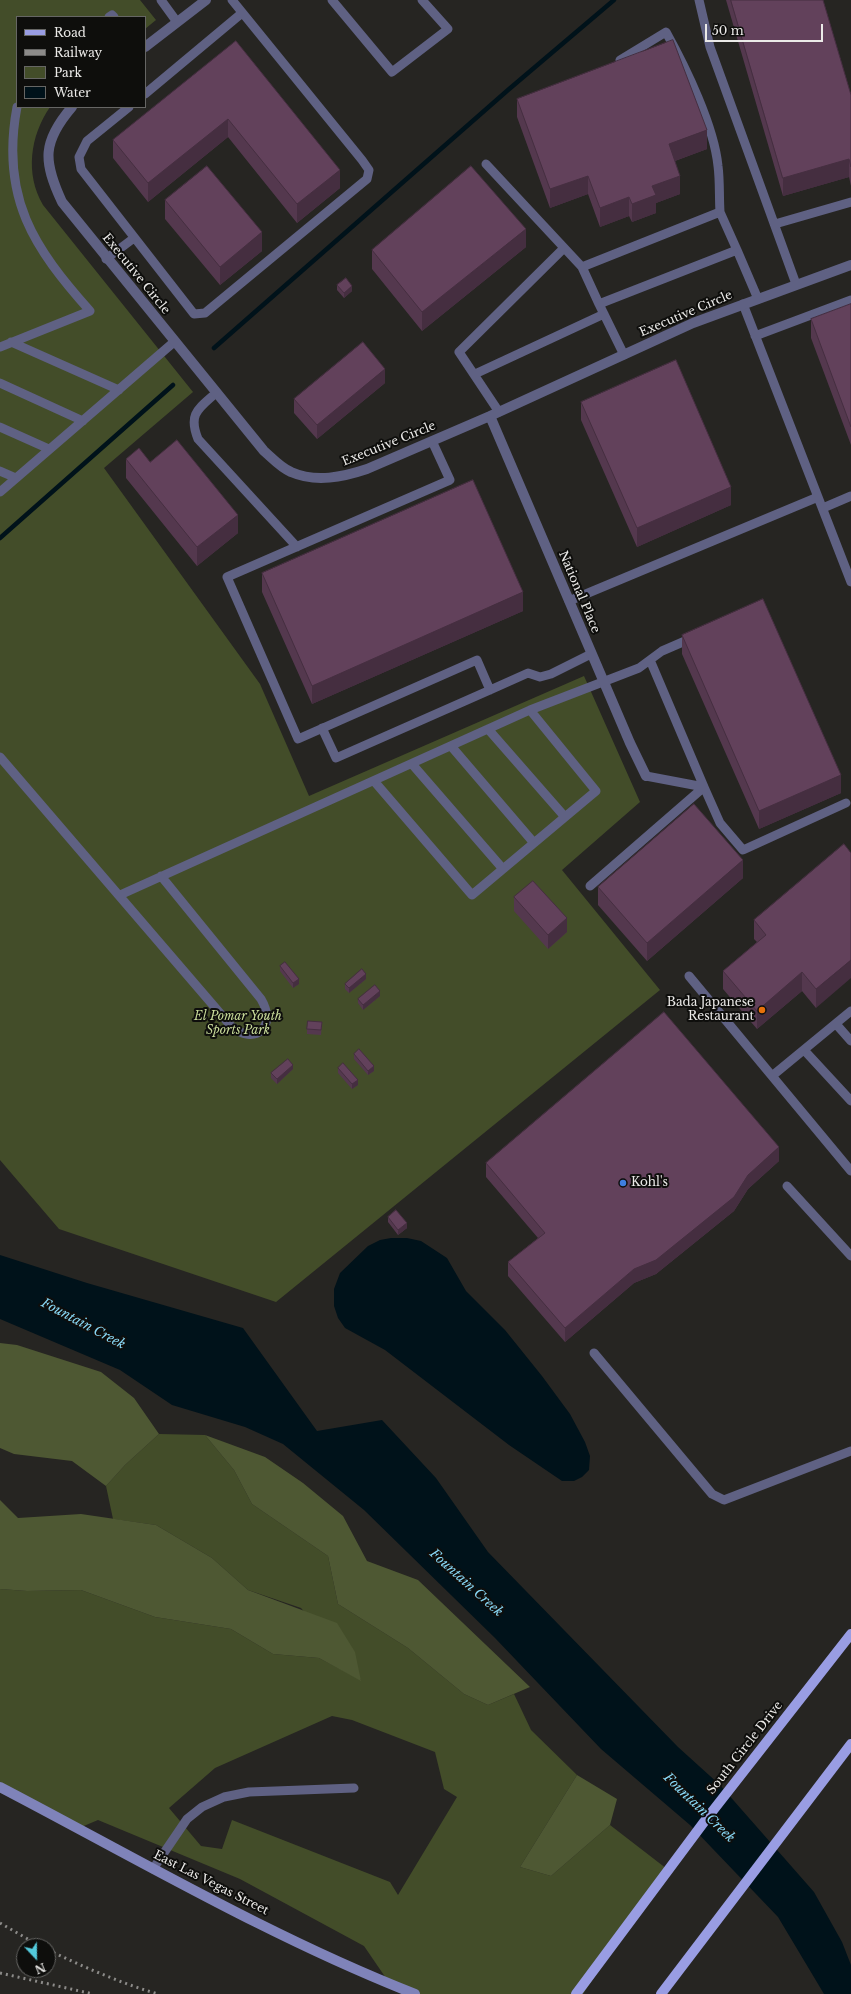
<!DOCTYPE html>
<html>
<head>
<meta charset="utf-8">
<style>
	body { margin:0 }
	#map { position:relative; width:851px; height:1994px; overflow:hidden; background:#262522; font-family:"Libre Baskerville",serif }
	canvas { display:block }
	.legend { position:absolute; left:16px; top:16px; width:130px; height:92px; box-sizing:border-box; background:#0e0e0c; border:1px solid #666664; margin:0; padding:5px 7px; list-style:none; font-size:12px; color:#ebeae8 }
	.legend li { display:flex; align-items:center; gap:8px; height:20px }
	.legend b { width:20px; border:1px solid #666664 }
	.north { position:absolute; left:16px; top:1938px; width:40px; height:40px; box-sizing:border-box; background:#0e0e0c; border:1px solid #666664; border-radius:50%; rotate:158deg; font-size:11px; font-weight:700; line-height:16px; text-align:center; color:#ebeae8 }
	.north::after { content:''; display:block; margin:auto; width:14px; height:18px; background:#53cadc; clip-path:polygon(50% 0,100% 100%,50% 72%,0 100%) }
	.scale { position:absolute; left:705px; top:24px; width:118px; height:18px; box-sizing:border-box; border:2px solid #ebeae8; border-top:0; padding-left:5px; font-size:12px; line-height:14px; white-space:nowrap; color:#ebeae8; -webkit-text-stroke:3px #0e0e0c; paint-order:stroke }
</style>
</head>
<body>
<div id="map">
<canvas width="851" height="1994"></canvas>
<ul class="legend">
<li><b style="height:5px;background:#999de3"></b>Road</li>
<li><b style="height:5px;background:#8c8b89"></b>Railway</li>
<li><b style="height:11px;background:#434d29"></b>Park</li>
<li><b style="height:11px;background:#00121a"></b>Water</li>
</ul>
<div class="north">N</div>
<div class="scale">50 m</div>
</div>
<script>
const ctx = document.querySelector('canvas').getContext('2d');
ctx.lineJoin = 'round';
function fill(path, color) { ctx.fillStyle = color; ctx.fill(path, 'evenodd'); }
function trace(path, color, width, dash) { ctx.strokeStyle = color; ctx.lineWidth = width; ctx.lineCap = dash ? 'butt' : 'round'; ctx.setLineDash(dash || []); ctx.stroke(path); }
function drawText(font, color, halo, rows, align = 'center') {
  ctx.font = font + ' "Libre Baskerville",serif'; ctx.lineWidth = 4; ctx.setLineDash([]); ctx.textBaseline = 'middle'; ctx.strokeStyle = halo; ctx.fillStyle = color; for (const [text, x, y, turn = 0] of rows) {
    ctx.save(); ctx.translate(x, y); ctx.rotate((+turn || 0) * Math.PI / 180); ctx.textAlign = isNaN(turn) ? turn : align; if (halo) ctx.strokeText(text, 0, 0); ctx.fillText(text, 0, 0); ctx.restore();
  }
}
const green = new Path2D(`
	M0 0H140L156 20 145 29V17H17V107H50C30 136 25 174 43 205L193 392 104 468 260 684 309 796 584 676 640 802 562 870 660 990 276 1302 59 1229 0 1160Z
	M159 1434 205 1435 234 1470 252 1504 328 1556 338 1604 408 1648 464 1694 488 1705 514 1694 531 1730 577 1775 520 1867 551 1876 610 1825 667 1869 583 1994H415L390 1984 364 1946 240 1879 98 1820 79 1828 0 1783V1589L27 1591 81 1590 155 1617 231 1629 273 1654 319 1658 361 1680 301 1608 248 1590 212 1558 156 1525 113 1519 106 1486 125 1465ZM332 1716 352 1720 435 1752 444 1789 457 1797 398 1895 390 1882 232 1820 222 1849 201 1846 169 1808 215 1768Z`);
const forest = new Path2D(`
	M0 1343 17 1345 101 1372 134 1398 159 1434 125 1465 106 1486 72 1461 14 1454 0 1448Z
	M205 1435 265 1457 303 1483 343 1516 367 1561 418 1580 530 1687 488 1705 464 1694 408 1648 338 1604 328 1556 252 1504 234 1470Z
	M0 1500 18 1518 81 1514 156 1525 212 1558 248 1590 337 1623 355 1652 361 1681 319 1658 273 1654 231 1629 155 1617 81 1590 27 1591 0 1589Z
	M577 1775 617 1799 610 1825 551 1876 520 1867Z`);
const water = new Path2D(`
	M391 1238H407L421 1241 447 1258 466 1291 505 1330 542 1376 570 1414 585 1442 590 1456 589 1470 582 1477 574 1481H562L509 1445 385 1350 345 1328 338 1318 334 1306V1289L340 1273 368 1246 380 1240Z
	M0 1255 87 1283 243 1328 317 1431 382 1420 436 1478 488 1552 678 1747 720 1785 814 1892 842 1942 851 1965V1994H824L778 1917 690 1825 601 1749 495 1638 364 1510 283 1444 245 1427 172 1405 120 1370 0 1319Z`);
const stream = new Path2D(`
	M214 348 508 90 614 0
	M0 538 173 385`);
const lane = new Path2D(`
	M161 0 177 22
	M332 0 392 72 448 29 422 0
	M699 0 710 47 796 284
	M109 17 112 15 114 17
	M620 60 666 32C686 68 714 126 718 166 720 181 719 197 720 212
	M145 94 242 13
	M129 107 87 141 79 157 81 169 194 314 205 313 367 179 369 170 362 160 232 0
	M486 164 582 267
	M775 224 851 202
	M106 259 134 238
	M599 304 582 267 720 212 737 250
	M743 304 851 582
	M755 336 851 300
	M11 342 119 390
	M0 347 90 311C34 248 0 198 17 107
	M624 355 599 304 737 250 758 299
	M475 374 604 314
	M0 383 83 421
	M216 393C198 409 188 414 198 439L297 547
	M499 412 459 352 564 248
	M0 427 49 449
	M432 441 450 480 227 577 298 739 477 660 490 690 528 673 540 677 551 674 591 654
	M0 471 16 478
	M0 492 174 342
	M823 508 851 496
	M569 601 818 497
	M322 728 336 758 490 690
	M488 729 565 817
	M451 746 534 843
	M0 757 231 1026C254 1046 278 1028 261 999L161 876
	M412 764 503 869
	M646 776 704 787 720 823 743 850 846 803
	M374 781 472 895 596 791 530 710
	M590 886 704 787 650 660
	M120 895 530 710 639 668 662 651 692 638
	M689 976 851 1171
	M836 1024 851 1041
	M804 1050 851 1101
	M772 1076 851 1011
	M787 1186 851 1256
	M594 1353 712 1494 724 1500 851 1451
	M153 1869 187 1819 202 1807 224 1797 249 1792 354 1788`);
const street = new Path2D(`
	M145 47 206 0
	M72 107C42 142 43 161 62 202L264 451C272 458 281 468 291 472 316 483 343 477 367 469L490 416 693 323 851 265
	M490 416 630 743 646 776`);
const secondary = new Path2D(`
	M0 1787C136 1858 272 1938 415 1994`);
const primary = new Path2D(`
	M576 1994 704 1822 851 1634
	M661 1994 851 1744`);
const rail = new Path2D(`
	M0 1923 40 1946
	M48 1950C84 1967 120 1983 158 1994
	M0 1973 93 1994`);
const wall = new Path2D(`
	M726 0H823L851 95V186L849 177 783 196Z
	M236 41 340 188 297 223 228 137 148 202 113 158V140Z
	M517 99 707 149 675 161 680 194 656 203V213L632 222 629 216 600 227 588 194 550 208 517 117Z
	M165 200 262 251 220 285 165 219Z
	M526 247 422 331 372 269V250Z
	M337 285 352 291 344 298 337 290Z
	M851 304V445L811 338V319Z
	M385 383 317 439 294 413V399Z
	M581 402 731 505 637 547 581 420Z
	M126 459 150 462 238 533 197 566 126 478Z
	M262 573 523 611 312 704 262 592Z
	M682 635 841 793 759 829 682 654Z
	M851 853 816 1008 802 991 757 1029 723 989V971L757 942 754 939V920Z
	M743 878 647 961 598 905V887Z
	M514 897 567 932 548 949 514 911Z
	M280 966 299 984 293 988 280 971Z
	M366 979 349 993 345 989V984Z
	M380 996 363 1010 358 1003V999Z
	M322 1022 321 1035 307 1034V1029Z
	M354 1054 374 1071 368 1075 354 1059Z
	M338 1068 358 1085 352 1089 338 1073Z
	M293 1069 277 1084 271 1078V1073Z
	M779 1161 748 1189 734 1211 656 1274 634 1283 565 1342 508 1276V1262L538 1238 486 1177V1163Z
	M388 1217 407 1228 398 1235 388 1222Z`);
const shadedWall = new Path2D(`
	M228 119V137L148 202V183Z
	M707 130V149L669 163V144Z
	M849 159V177L783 196V178Z
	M340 170V188L297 223V204Z
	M588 176V194L550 208V189Z
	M680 176V194L656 203V213L632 222V204L652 186Z
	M629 197V216L600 227V208Z
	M526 229V247L422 331V312Z
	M262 232V251L220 285V267Z
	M352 286V291L344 298V293Z
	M385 369V383L317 439V425Z
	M731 487V505L637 547V528Z
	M238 515V533L197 566V547Z
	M523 592V611L312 704V686Z
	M841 775V793L759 829V811Z
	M743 860V878L647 961V943Z
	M567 918V932L548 949V935Z
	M851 960V978L816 1008V989Z
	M802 972V991L757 1029V1011Z
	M366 974V979L349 993V988Z
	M299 979V984L293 988V983Z
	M380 991V996L363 1010V1005Z
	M293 1065V1069L277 1084V1079Z
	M374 1066V1071L368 1075V1071Z
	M358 1080V1085L352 1089V1084Z
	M779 1147V1161L748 1189 734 1211 656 1274 634 1283 565 1342V1328L634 1269 748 1175Z
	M407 1223V1228L398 1235V1230Z`);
const building = new Path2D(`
	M731 0H823L851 95V167L849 159 783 178Z
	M673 40 707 130 669 144 680 176 652 186 656 195 632 204 629 197 600 208 588 176 550 189 517 99Z
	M236 41 340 170 297 204 228 119 148 183 113 140Z
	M207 166 262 232 220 267 165 200Z
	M471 166 526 229 422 312 372 250Z
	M346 278 352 286 344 293 337 285Z
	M851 304V427L811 319Z
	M363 342 385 369 317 425 294 399Z
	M676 360 731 487 637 528 581 402Z
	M177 440 238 515 197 547 126 459 139 448 150 462Z
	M473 480 523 592 312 686 262 573Z
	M763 599 841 775 759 811 682 635Z
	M694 804 743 860 647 943 598 887Z
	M844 844 851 853V960L816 989 802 972 757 1011 723 971 766 935 754 920Z
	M533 881 567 918 548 935 514 897Z
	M285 962 299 979 293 983 280 966Z
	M362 969 366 974 349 988 345 984Z
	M375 985 380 991 363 1005 358 999Z
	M664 1012 779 1147 748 1175 734 1197 656 1260 634 1269 565 1328 508 1262 545 1233 486 1163Z
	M308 1021 322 1022 321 1030 307 1029Z
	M359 1049 374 1066 368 1071 354 1054Z
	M288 1059 293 1065 277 1079 271 1073Z
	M343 1063 358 1080 352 1084 338 1068Z
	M396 1210 407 1223 398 1230 388 1217Z`);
const markers = [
	[762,1010,4,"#e8710a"],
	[623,1183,4,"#3f7fe0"]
];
const streetNames = [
	["Executive Circle",136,274,51],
	["Executive Circle",686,314,-23],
	["Executive Circle",389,444,-22],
	["National Place",579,592,67],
	["South Circle Drive",745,1748,-52],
	["East Las Vegas Street",211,1883,27]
];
const poiNames = [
	["Bada Japanese",754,1003],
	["Restaurant",754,1017],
	["Kohl's",631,1183,"left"]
];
const parkNames = [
	["El Pomar Youth",238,1017],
	["Sports Park",238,1031]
];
const waterNames = [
	["Fountain Creek",83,1324,28],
	["Fountain Creek",466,1583,42],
	["Fountain Creek",699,1808,44]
];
fill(green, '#434d29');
fill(forest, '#4e5833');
fill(water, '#00121a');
trace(stream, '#00121a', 4.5);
trace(lane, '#5f6183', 9);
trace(street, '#5f6183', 10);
trace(secondary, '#7f83b9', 10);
trace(primary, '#999de3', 10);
trace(rail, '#8c8b89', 3, [2, 4]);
fill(wall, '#54384e');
fill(shadedWall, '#452e40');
fill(building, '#62415b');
trace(building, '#452e40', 1);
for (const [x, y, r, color] of markers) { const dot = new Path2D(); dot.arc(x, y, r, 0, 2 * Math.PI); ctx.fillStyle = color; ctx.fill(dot); trace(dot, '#0e0e0c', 1.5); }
drawText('12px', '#ebeae8', '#0e0e0c', streetNames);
drawText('12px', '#ebeae8', '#0e0e0c', poiNames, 'right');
drawText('italic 12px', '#c8db9a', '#0e0e0c', parkNames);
drawText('italic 13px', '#88d8f6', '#0e0e0c', waterNames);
</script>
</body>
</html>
